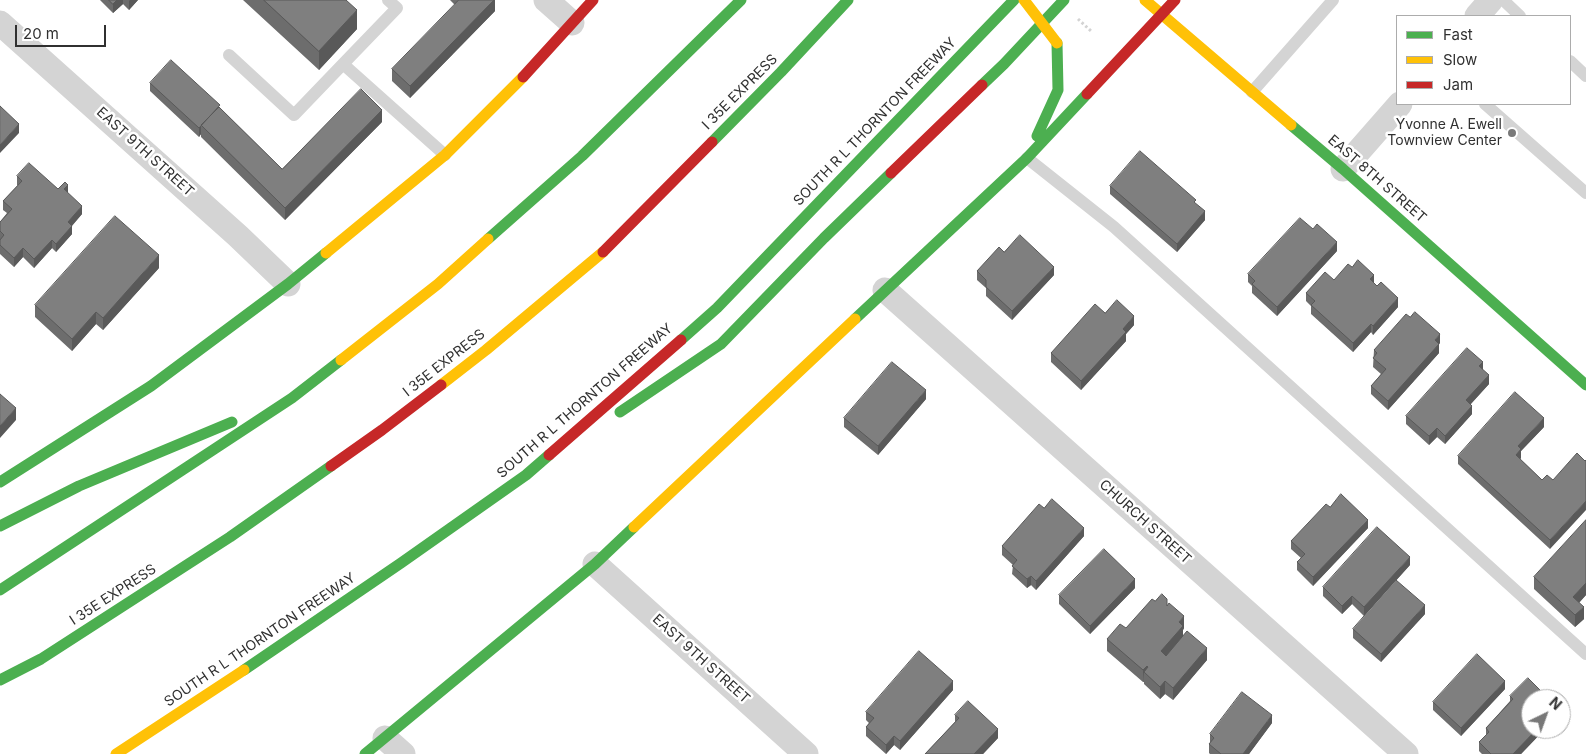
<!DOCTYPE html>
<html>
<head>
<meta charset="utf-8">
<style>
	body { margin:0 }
	#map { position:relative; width:1586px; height:754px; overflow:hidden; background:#fff; font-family:Inter,sans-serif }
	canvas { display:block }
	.legend { position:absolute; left:1396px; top:15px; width:175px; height:90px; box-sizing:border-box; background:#fff; border:1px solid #acacac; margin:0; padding:6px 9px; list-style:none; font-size:15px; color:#303030 }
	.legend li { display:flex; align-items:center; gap:10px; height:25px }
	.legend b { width:25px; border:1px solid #acacac }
	.north { position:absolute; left:1521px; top:689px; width:50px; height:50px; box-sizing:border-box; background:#fff; border:1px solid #acacac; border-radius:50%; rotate:42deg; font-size:14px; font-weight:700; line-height:20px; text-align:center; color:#303030 }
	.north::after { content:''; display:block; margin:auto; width:18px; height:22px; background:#787878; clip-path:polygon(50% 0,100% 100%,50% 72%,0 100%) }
	.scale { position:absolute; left:15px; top:25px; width:91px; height:22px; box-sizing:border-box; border:2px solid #303030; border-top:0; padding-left:6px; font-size:15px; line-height:18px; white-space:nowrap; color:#303030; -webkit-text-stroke:4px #fff; paint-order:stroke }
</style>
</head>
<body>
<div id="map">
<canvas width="1586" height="754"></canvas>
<ul class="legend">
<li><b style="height:6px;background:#4caf50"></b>Fast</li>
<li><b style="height:6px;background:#ffc107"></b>Slow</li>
<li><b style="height:6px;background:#c62828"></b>Jam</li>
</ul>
<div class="north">N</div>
<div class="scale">20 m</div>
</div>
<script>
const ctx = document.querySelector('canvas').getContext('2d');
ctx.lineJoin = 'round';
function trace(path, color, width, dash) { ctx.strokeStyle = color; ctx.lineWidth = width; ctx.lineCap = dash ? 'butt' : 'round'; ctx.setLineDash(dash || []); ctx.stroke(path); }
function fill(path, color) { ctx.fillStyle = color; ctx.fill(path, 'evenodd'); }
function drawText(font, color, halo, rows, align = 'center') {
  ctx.font = font + ' Inter,sans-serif'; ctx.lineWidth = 5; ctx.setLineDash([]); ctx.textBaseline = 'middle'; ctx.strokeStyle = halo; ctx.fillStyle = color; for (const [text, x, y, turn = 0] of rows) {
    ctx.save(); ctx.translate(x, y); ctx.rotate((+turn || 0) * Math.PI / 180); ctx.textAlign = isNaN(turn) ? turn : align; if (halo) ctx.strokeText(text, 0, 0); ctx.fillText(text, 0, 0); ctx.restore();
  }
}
const lane = new Path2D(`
	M388 0 397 8 343 64 445 155
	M1503 0 1520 16
	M229 55 294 115 343 64
	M1570 61 1586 76
	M1252 92 1333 0
	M1485 104 1586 193
	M1027 158 1114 227 1586 654`);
const street = new Path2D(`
	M546 0 572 23
	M1477 16 1491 0
	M0 23 238 236 288 284
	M1343 169 1400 104
	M885 290 1406 754
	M595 564 806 754
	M385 738 403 754`);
const fast = new Path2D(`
	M982 85 1004 64 1064 0
	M1291 125 1343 169 1586 385
	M1037 136 1058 90 1057 43
	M712 142 781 72 848 0
	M488 239 582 156 741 0
	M855 319 1027 158 1087 94
	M681 340 717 308 1014 0
	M620 412 721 344 824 238 891 173
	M0 482 151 386 288 284 326 253
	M0 526 79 486 232 422
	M0 590 292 398 341 360
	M244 670 401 563 526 475 549 455
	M0 680 41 659 230 537 331 466
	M365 754 595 564 634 527`);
const slow = new Path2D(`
	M1145 0 1291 125
	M326 253 445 155 523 77
	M341 360 438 284 488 239
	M441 385 486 350 603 252
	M634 527 855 319
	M116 754 244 670`);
const jam = new Path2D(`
	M523 77 593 0
	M1087 94 1175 0
	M891 173 982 85
	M603 252 712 142
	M549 455 681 340
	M331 466 382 430 441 385`);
const pathBridge = new Path2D(`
	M1078 19 1091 31`);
const slowBridge = new Path2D(`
	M1024 0 1057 43`);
const wall = new Path2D(`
	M100 0H138L129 10 123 4 113 13Z
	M243 0H346L357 29 319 70Z
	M450 0H495V11L410 98 392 81V69L455 5Z
	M150 83 220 108 282 169 382 122 285 220 201 137V134L199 137 150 91Z
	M17 176 68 193 82 214 72 226V234L56 252 52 248 34 268 23 257 14 267 0 254V222L7 213 3 210V201L18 185H17Z
	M1110 186 1196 204 1205 220 1177 252 1110 194Z
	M1337 251 1277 316 1252 293V286L1248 282V274Z
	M1004 252 1054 275 1012 320 986 296V288L977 280V271Z
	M1352 267 1374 283 1398 307 1373 335 1371 332 1353 352 1311 314V306L1306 301V293L1334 280Z
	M159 268 103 330 96 324 72 351 35 317V305Z
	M1105 313 1134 325 1126 334V341L1081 390 1051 362V353Z
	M1440 343 1439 344V353L1388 410 1371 394V386L1381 374 1373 367 1374 350Z
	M1483 370 1489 384 1471 404 1472 414 1445 444 1437 437 1429 445 1406 424V416Z
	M926 399 878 455 844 427V418Z
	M1544 427 1521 451V458L1520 459 1542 480H1553L1550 549 1458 464V456Z
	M1330 507 1368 528 1313 586 1297 570V562L1301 558 1291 549V541Z
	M1044 508 1084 536 1036 590 1031 585 1027 588 1012 574 1013 565 1002 555V546Z
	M1586 520V595L1579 603 1584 619 1575 627 1534 589V577Z
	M1410 565 1364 616 1352 604 1342 614 1323 596V587Z
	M1135 588 1090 634 1059 604V595Z
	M1155 601 1167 606 1184 628 1183 630V636L1207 660 1173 700 1165 694 1160 699 1144 684V682H1143L1107 651V639L1126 628Z
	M1425 614 1381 662 1353 638V629Z
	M1505 689 1461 736 1433 710V702Z
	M953 690 900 750 894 745 886 754 866 736V727L869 723 866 720V712Z
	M1510 696 1549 699 1531 729H1545L1521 754H1482L1479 751V742L1486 736V728L1510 701Z
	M955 715 998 738 983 754H925L955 722Z
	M1272 723 1249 754H1210L1209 753V744L1210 743V734Z`);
const shadedWall = new Path2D(`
	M117 0H123V4L113 13V4Z
	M130 0H138L129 10V1Z
	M494 0H495V11L410 98V86Z
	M357 10V29L319 70V51Z
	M382 110V122L285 220V208Z
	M19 124V133L0 153V145Z
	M201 126V134L199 137V128Z
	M68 185V193L64 189Z
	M82 206V214L68 230V222Z
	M1205 211V220L1177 252V244Z
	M72 226V234L56 252V244Z
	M52 240V248L34 268V259Z
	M1337 242V251L1277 316V307Z
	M23 248V257L14 267V258Z
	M159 255V268L103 330V318Z
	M1054 267V275L1012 320V311Z
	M1374 275V284L1370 279Z
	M1398 298V307L1373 335V326Z
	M96 312V324L72 351V339Z
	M1134 316V325L1126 334V341L1081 390V381L1123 329Z
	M1371 324V332L1353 352V343Z
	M1440 334V343L1435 349V340Z
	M1439 344V353L1388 410V401Z
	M1483 362V371L1479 366Z
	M1489 375V384L1466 409V400Z
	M926 390V399L878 455V446Z
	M1472 406V414L1445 444V436Z
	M16 408V420L0 438V426Z
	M1544 418V427L1521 451V458L1516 464V455L1518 446Z
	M1437 428V437L1429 445V436Z
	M1586 501V510L1550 549V540Z
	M1368 520V528L1313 586V577Z
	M1084 528V536L1036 590V581Z
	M1410 557V565L1364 616V607Z
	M1031 576V585L1027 588V579Z
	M1135 579V588L1090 634V626Z
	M1586 583V595L1573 609V597Z
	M1352 596V604L1342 614V606Z
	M1425 605V614L1381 662V654Z
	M1584 607V619L1575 627V615Z
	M1184 616V628L1183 630V638L1161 663V651L1179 622Z
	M1207 648V660L1173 700V688Z
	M1147 666V675L1144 672 1143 682V670Z
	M953 681V690L900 750V741Z
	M1165 681V694L1160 699V687Z
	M1505 681V689L1461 736V728Z
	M1272 715V723L1249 754H1243Z
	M998 729V738L983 754H974Z
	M1537 729H1545L1521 754H1513Z
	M894 736V745L886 754V745Z`);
const building = new Path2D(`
	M109 0H117L113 4Z
	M264 0H346L357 10 319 51Z
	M459 0H494L410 86 392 69Z
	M171 60 220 105 199 128 150 83Z
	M361 89 382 110 285 208 201 125 219 107 282 169Z
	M0 106 19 124 0 145Z
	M1140 151 1196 200 1194 202 1205 211 1177 244 1110 186Z
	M29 163 58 189 65 182 68 185 64 189 82 206 68 222 72 226 56 244 52 240 34 259 23 248 14 258 0 245V240L4 235 0 231V222L12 209 3 201 22 181 17 176Z
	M115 216 159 255 103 318 96 312 72 339 35 305Z
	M1300 218 1313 229 1317 224 1337 242 1277 307 1252 284 1255 281 1248 274Z
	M1020 235 1054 267 1012 311 986 287V280L977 271 999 247 1004 252Z
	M1358 260 1374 275 1370 279 1377 286 1381 282 1398 298 1373 326 1371 324 1353 343 1311 305 1315 301 1306 293 1325 272 1334 280 1348 264 1352 267Z
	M1117 300 1134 316 1123 329 1126 332 1081 381 1051 353 1095 304 1105 313Z
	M1415 312 1440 334 1435 340 1439 344 1388 401 1371 386 1386 369 1373 358 1377 353 1374 350 1406 314 1410 317Z
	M1467 348 1483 362 1479 366 1489 375 1466 400 1472 406 1445 436 1437 428 1429 436 1406 416Z
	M892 362 926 390 878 446 844 418Z
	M1515 392 1544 418 1518 446 1521 449 1516 455 1542 480 1547 475 1553 480 1577 453 1585 461 1586 460V501L1550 540 1458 456Z
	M0 394 16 408 0 426Z
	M1341 494 1368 520 1313 577 1297 562 1305 554 1291 541 1326 504 1330 507Z
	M1052 499 1084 528 1036 581 1031 576 1027 579 1012 566 1017 560 1002 546 1039 504 1044 508Z
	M1586 520V583L1573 597 1584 607 1575 615 1534 577Z
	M1377 527 1410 557 1364 607 1352 596 1342 606 1323 587Z
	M1104 549 1135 579 1090 626 1059 595Z
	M1396 580 1425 605 1381 654 1353 629Z
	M1162 594 1167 599V606L1169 603 1184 616 1179 622 1183 626 1161 651 1166 656 1187 631 1207 648 1173 688 1165 681 1160 687 1144 672 1148 667 1147 666 1143 670 1107 639 1120 624 1126 628 1152 599 1155 601Z
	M919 651 953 681 900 741 894 736 886 745 866 727 874 718 866 712Z
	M1477 654 1505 681 1461 728 1433 702Z
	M1528 678 1549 699H1531V729H1537L1513 754H1491L1479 742 1489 732 1486 728 1513 699 1510 696Z
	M1242 692 1272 715 1243 754H1221L1209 744 1214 738 1210 734Z
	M968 701 998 729 974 754H925L959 718 955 715Z`);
const markers = [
	[1512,133,5,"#787878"]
];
const streetNames = [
	["I 35E EXPRESS",740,92,-45],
	["SOUTH R L THORNTON FREEWAY",875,122,-46],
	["EAST 9TH STREET",145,152,42],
	["EAST 8TH STREET",1377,179,41],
	["I 35E EXPRESS",444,363,-38],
	["SOUTH R L THORNTON FREEWAY",585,401,-41],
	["CHURCH STREET",1145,522,42],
	["I 35E EXPRESS",113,595,-33],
	["SOUTH R L THORNTON FREEWAY",260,640,-34],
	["EAST 9TH STREET",701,659,42]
];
const poiNames = [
	["Yvonne A. Ewell",1502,125],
	["Townview Center",1502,141]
];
trace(lane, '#d4d4d4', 12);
trace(street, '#d4d4d4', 25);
trace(fast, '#4caf50', 11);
trace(slow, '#ffc107', 11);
trace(jam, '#c62828', 11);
trace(pathBridge, '#d3d3d3', 3, [2.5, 2.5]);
trace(slowBridge, '#ffc107', 11);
fill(wall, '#6d6d6d');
fill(shadedWall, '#595959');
fill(building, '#7f7f7f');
trace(building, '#595959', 1);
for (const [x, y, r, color] of markers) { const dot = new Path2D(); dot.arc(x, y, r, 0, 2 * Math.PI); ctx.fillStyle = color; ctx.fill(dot); trace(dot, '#fff', 2); }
drawText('14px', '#303030', '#fff', streetNames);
drawText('14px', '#303030', '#fff', poiNames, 'right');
</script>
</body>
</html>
